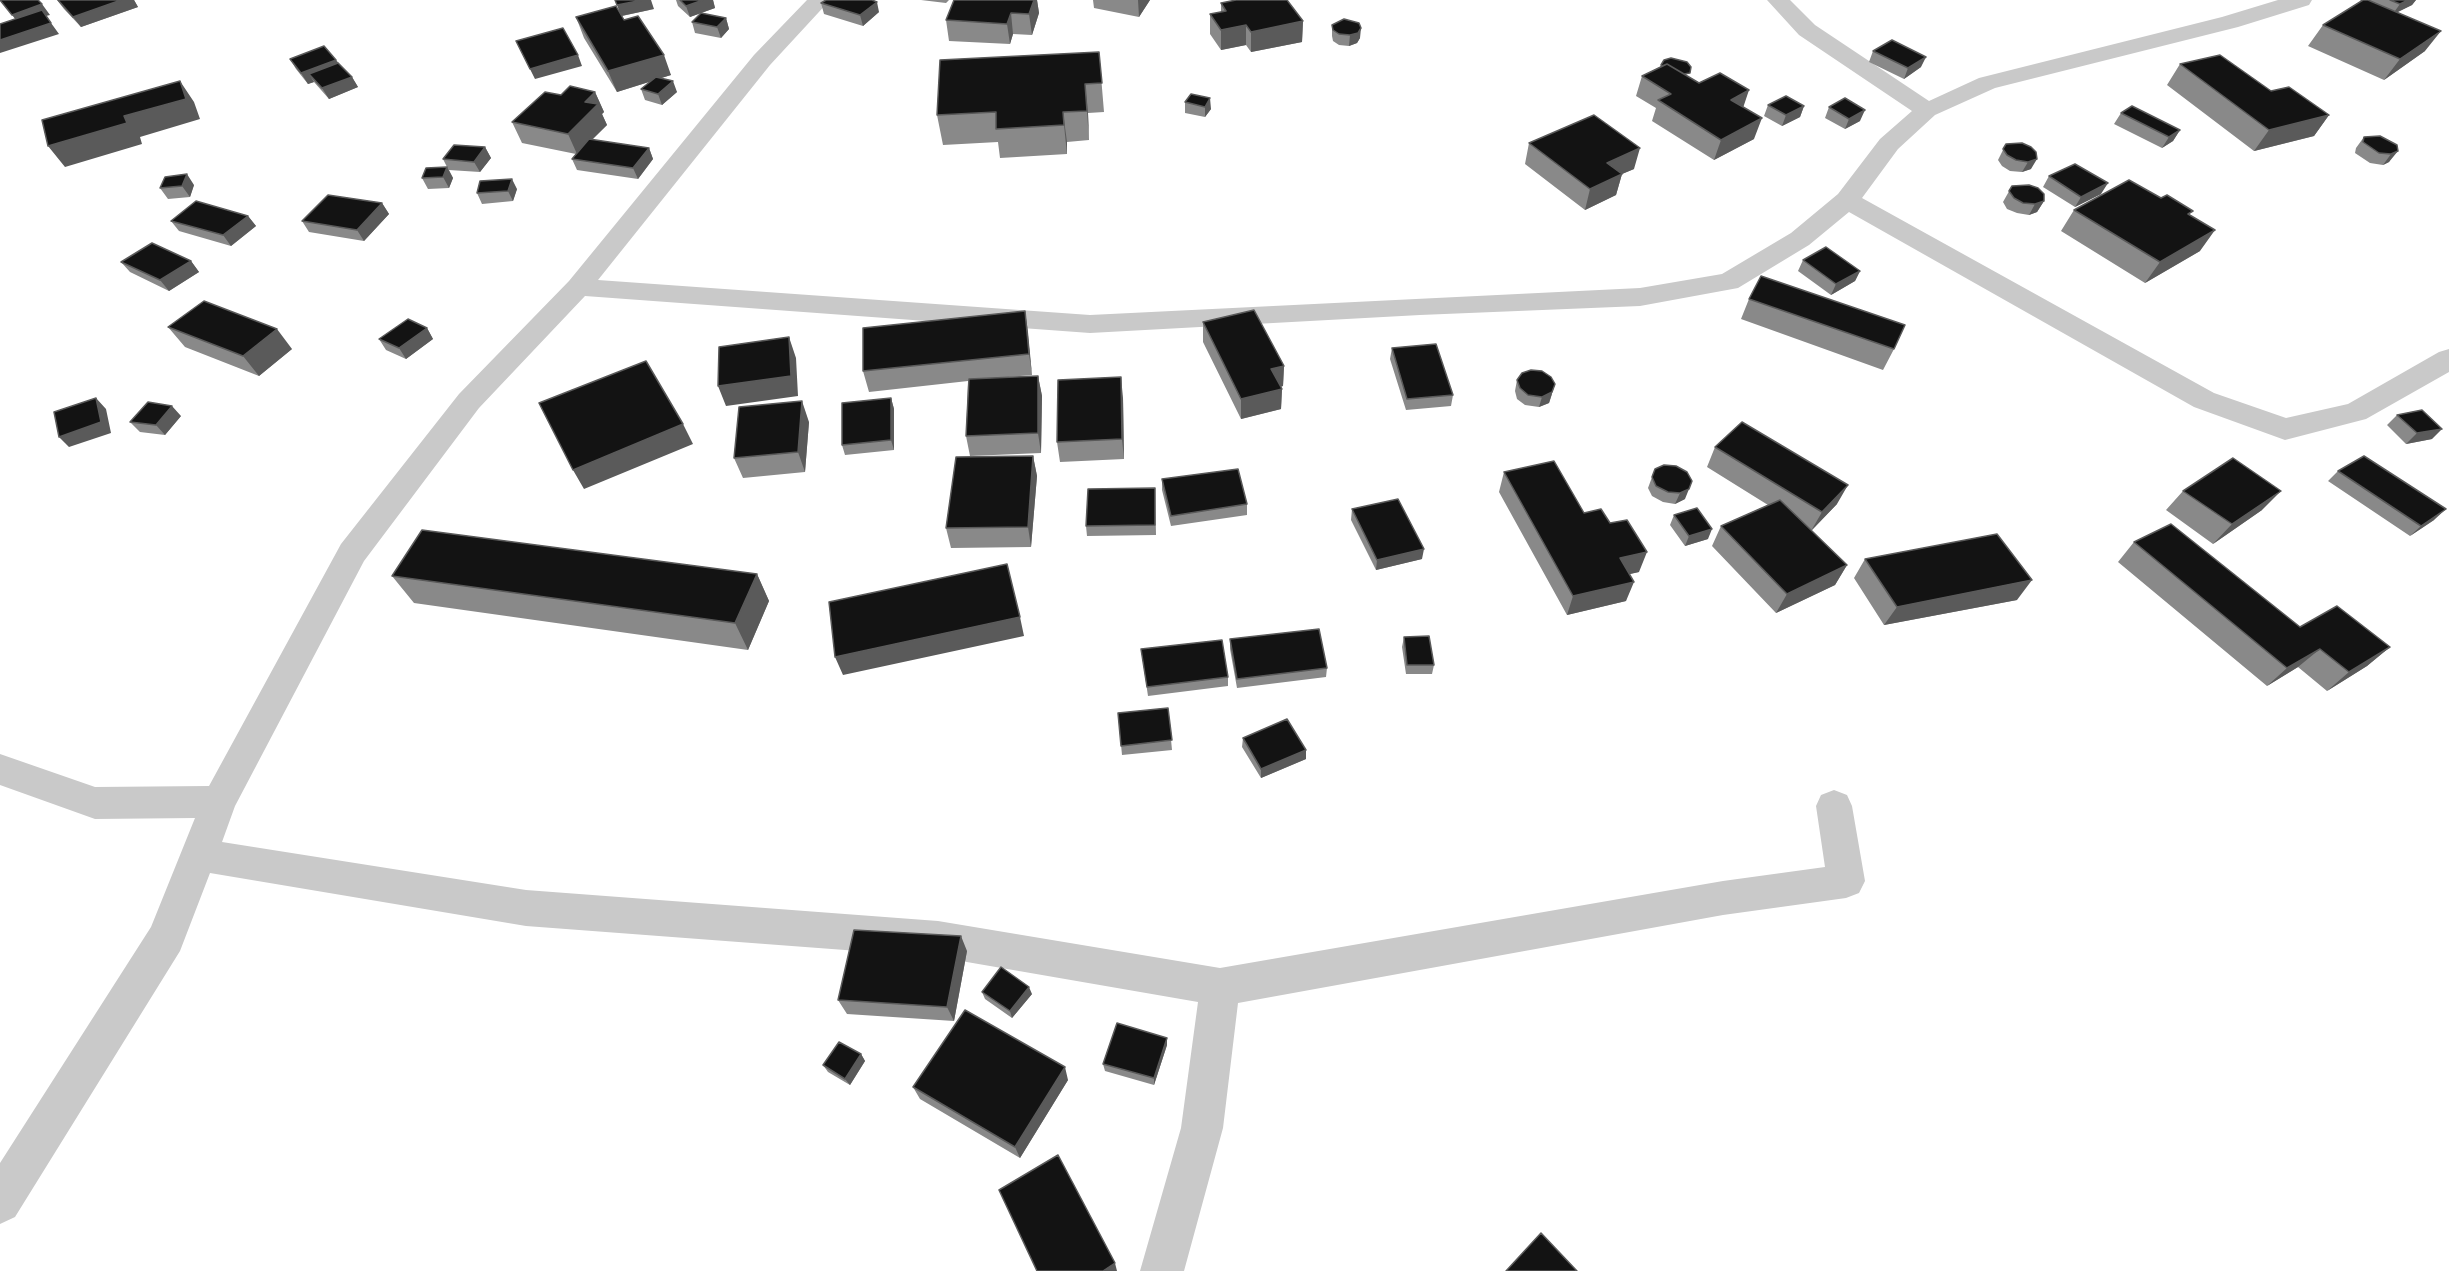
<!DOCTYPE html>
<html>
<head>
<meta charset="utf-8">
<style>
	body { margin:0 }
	canvas { display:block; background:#fff }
</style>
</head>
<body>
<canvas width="2449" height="1271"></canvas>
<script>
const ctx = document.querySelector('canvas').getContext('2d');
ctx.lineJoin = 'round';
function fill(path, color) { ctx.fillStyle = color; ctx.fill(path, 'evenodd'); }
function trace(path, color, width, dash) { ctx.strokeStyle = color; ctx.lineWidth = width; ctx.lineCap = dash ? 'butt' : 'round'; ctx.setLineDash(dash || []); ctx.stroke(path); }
const minor = new Path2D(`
	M807 0H830L770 65 598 280 1090 315 1640 288 1722 274 1791 233 1838 194 1880 139 1912 111 1799 35 1767 0H1790L1815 25 1929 101 1979 78 2222 17 2278 0H2312L2309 5 2238 27 1995 88 1935 115 1898 149 1862 198 2214 393 2286 418 2348 404 2439 352 2449 349V372L2366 419 2285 440 2194 407 1849 212 1809 245 1738 288 1640 306 1420 315 1090 333 585 296 479 408 364 561 235 806 222 842 526 890 938 921 1220 968 1723 881 1825 867 1816 806 1821 795 1834 790 1847 795 1852 806 1865 881 1859 893 1846 898 1723 915 1238 1003 1223 1128 1184 1271H1140L1181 1128 1198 1002 938 957 526 926 210 873 180 951 15 1217 0 1224V1163L151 927 195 818 95 819 0 785V754L95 787 209 786 341 544 459 394 569 281 754 55Z`);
const wall = new Path2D(`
	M57 0H134L138 7 81 27 64 9Z
	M676 0H713L715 8 690 17 678 6Z
	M921 0H949L946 3Z
	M954 0H1037L1039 13 1032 35 1013 34 1010 44 949 41 946 20Z
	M1093 0H1150L1139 17 1094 8Z
	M2360 0H2416L2412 5 2397 12 2425 51 2384 80 2308 46 2323 25 2361 1Z
	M821 3 879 12 863 26 824 14Z
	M1221 3 1303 21 1302 42 1251 52 1246 45 1221 50 1210 34V14L1221 12Z
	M654 9 622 16 624 20 671 75 661 78 677 92 662 105 645 100 641 89 649 82 617 92 584 38 576 17 619 12Z
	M726 18 729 29 721 38 695 33 692 22Z
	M1332 25 1360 38 1357 43 1349 46 1339 45 1333 41 1332 36Z
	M1873 51 1921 67 1904 79 1869 62Z
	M1099 52 1104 112 1088 113 1089 140 1067 142V154L1000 158 998 142 943 145 937 115Z
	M290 59 336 60 352 77 358 87 329 99 314 82 308 84 296 69Z
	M2180 64 2271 91 2329 115 2314 136 2254 151 2167 85Z
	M1661 65 1689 77 1743 107 1754 139 1714 160 1652 121 1656 108 1636 96 1642 76 1660 67Z
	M595 92 604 112 602 114 607 125 592 140 649 148 653 159 638 179 577 170 572 159 576 154 522 143 512 122 561 95Z
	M1191 94 1211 109 1205 117 1185 113V102Z
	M1768 105 1804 106 1800 117 1782 126 1764 116Z
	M1829 107 1860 121 1845 129 1825 118Z
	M2121 113 2180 130 2173 141 2162 148 2114 124Z
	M2364 137 2397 145 2389 162 2383 165 2370 163 2355 153 2356 148Z
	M1529 143 1634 169 1622 174 1616 195 1585 210 1525 164Z
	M2022 143 2031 169 2022 172 2010 171 2002 166 1998 160 2006 144Z
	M485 147 491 158 480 172 449 170 453 178 449 188 428 189 422 178 447 167 443 159Z
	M2049 176 2101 194 2075 207 2043 187Z
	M194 185 190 197 168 199 160 188Z
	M2012 186 2044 201 2037 212 2029 215 2017 213 2007 209 2003 202Z
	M517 189 513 201 482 204 477 193Z
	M382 203 389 214 364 241 309 232 302 221Z
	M2074 210 2190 216 2200 251 2145 283 2061 231Z
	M248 216 256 226 231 246 179 231 171 221Z
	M1803 260 1860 271 1855 281 1831 295 1798 271Z
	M191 261 199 272 169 291 130 272 121 262Z
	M1749 299 1894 349 1883 370 1741 319Z
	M1025 311 1032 375 1008 377 1038 376 1042 396 1041 453 970 456 966 436 968 381 869 392 863 371Z
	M1203 322 1284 366 1283 386 1280 387 1282 389 1281 409 1241 419 1203 342Z
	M168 327 292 349 259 376 185 347Z
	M427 328 433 339 406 359 386 350 379 339Z
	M1392 348 1453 395 1451 406 1406 410 1390 359Z
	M1517 380 1552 394 1549 403 1539 407 1525 405 1517 399 1515 391Z
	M891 398 894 409V450L845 455 842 445Z
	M1123 398 1124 459 1060 462 1057 442Z
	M2397 415 2432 439 2406 444 2387 425Z
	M181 416 165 435 140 432 130 422Z
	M809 422 805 472 743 478 734 458Z
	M1715 447 1837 504 1811 531 1847 565 1835 585 1776 613 1712 546 1721 526 1768 505 1707 467Z
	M1033 456 1037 476 1031 547 951 548 946 528Z
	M1655 469 1685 499 1675 504 1663 502 1652 496 1648 488Z
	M2338 471 2434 520 2410 536 2328 481Z
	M1504 472 1584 513 1639 572 1629 574 1626 601 1567 615 1499 492Z
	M1162 479 1247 504V515L1171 526 1162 490Z
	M1155 488 1156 535 1087 536 1086 526Z
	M2183 491 2262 510 2213 544 2166 510Z
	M1352 509 1422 559 1376 570 1351 520Z
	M1674 515 1708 539 1685 546 1670 525Z
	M2134 542 2300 627 2390 647 2367 666 2327 691 2298 667 2267 686 2118 562Z
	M1865 559 2017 600 1884 625 1854 578Z
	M757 574 769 601 748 650 414 603 392 576Z
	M1404 637 1434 665 1432 674H1406L1402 647Z
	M1230 639 1327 668 1326 677 1237 688 1230 649Z
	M1141 649 1228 677V686L1148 696Z
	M1168 708 1172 750 1122 755 1118 713Z
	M1243 738 1306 759 1261 778 1242 747Z
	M967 951 954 1021 847 1014 838 1000Z
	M982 992 1032 994 1012 1018 985 999Z
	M1167 1038V1045L1154 1085 1105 1071 1103 1064Z
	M861 1054 865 1061 850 1085 828 1072 823 1065Z
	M1068 1080 1020 1158 920 1099 913 1087Z`);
const shadedWall = new Path2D(`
	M121 0H134L138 7 81 27 73 17Z
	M643 0H651L654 9 621 16 617 5Z
	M703 0H713L715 8 690 17 686 6Z
	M1034 0H1037L1039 13 1032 35 1029 14Z
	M1138 0H1150L1139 17Z
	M2408 0H2416L2412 5 2392 15 2400 4Z
	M877 2 879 12 863 26 860 15Z
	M42 4 50 15 46 16 59 34 0 53V40L20 25 12 15Z
	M1011 13 1013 34 1010 44 1007 24Z
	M726 18 729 29 721 38 717 27Z
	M1303 21 1302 42 1251 52V32Z
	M1246 25V45L1221 50V30Z
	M1361 28 1360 38 1357 43 1349 46 1350 35Z
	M2441 31 2425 51 2384 80 2400 59Z
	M578 55 582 66 535 79 530 69Z
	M664 55 671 75 617 92 608 71Z
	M1926 57 1921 67 1904 79 1908 68Z
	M336 60 342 71 309 74 314 82 308 84 301 73Z
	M352 77 358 87 329 99 322 88Z
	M180 81 194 102 200 119 140 137 142 144 65 167 48 146 124 116Z
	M673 81 677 92 662 105 658 94Z
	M1085 84 1088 113 1089 140 1087 111Z
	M1749 90 1742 111 1731 100Z
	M595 92 604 112 602 114 607 125 577 154 568 134 585 102Z
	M1210 98 1211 109 1205 117V107Z
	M1804 106 1800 117 1782 126 1786 115Z
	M1865 110 1860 121 1845 129 1849 119Z
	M1063 112 1067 142V154L1064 125Z
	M2329 115 2314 136 2254 151 2269 130Z
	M1762 118 1754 139 1714 160 1721 140Z
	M2180 130 2173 141 2162 148 2169 137Z
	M485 147 491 158 480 172 474 162Z
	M649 148 653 159 638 179 633 168Z
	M1640 148 1634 169 1622 174 1616 195 1585 210 1590 189 1607 163Z
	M2398 151 2389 162 2383 165 2391 154Z
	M2037 159 2031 169 2022 172 2028 162Z
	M447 167 453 178 449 188 443 177Z
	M187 174 194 185 190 197 182 186Z
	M512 179 517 189 513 201 508 191Z
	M2108 183 2101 194 2075 207 2081 197Z
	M2044 201 2037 212 2029 215 2035 204Z
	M382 203 389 214 364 241 357 230Z
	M248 216 256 226 231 246 223 235Z
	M2215 230 2200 251 2145 283 2160 262Z
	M191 261 199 272 169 291 160 280Z
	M1860 271 1855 281 1831 295 1836 284Z
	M1025 311 1028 332 1032 375 1029 354Z
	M427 328 433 339 406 359 399 348Z
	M277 329 292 349 259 376 243 356Z
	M789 337 796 358 798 396 726 406 718 386Z
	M1284 366 1283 386 1270 390 1271 369Z
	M1038 376 1042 396 1041 453 1038 433Z
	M1121 377 1123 398 1124 459 1122 439Z
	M1555 384 1549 403 1539 407 1542 397Z
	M1282 389 1281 409 1241 419V399Z
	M96 398 106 409 111 433 69 447 59 437Z
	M891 398 894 409V450L891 440Z
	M802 401 809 422 805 472 798 452Z
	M172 406 181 416 165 435 156 425Z
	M683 424 693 444 584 489 573 470Z
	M2442 429 2432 439 2406 444 2417 433Z
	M1033 456 1037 476 1031 547 1028 527Z
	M1848 485 1837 504 1811 531 1822 512Z
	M1689 489 1685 499 1675 504 1680 493Z
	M2281 491 2262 510 2213 544 2232 524Z
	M2446 509 2434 520 2410 536 2421 526Z
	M1712 529 1708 539 1685 546 1689 536Z
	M1424 549 1422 559 1376 570 1377 560Z
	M1647 552 1639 572 1613 578 1620 558Z
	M1847 565 1835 585 1776 613 1787 594Z
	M757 574 769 601 748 650 735 623Z
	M2032 580 2017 600 1884 625 1897 607Z
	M1634 582 1626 601 1567 615 1573 596Z
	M1020 617 1024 636 843 675 835 657Z
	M2390 647 2367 666 2327 691 2349 672Z
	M2320 649 2298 667 2267 686 2287 668Z
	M1306 750V759L1261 778V769Z
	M961 936 967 951 954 1021 947 1007Z
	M1029 987 1032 994 1012 1018 1010 1011Z
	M1167 1038V1045L1154 1085V1078Z
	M861 1054 865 1061 850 1085 845 1079Z
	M1065 1067 1068 1080 1020 1158 1015 1147Z
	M1115 1263 1117 1271H1103Z`);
const building = new Path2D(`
	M0 0H38L42 4 12 15Z
	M58 0H121L73 17Z
	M615 0H643L617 5Z
	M680 0H703L686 6Z
	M826 0H872L877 2 860 15 821 3Z
	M954 0H1034L1029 14 1011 13 1007 24 946 20Z
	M1236 0H1287L1303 21 1251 32 1246 25 1221 30 1210 14 1226 11 1221 3Z
	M2363 0H2368L2441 31 2400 59 2323 25Z
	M2390 0H2408L2400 4Z
	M616 6 624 20 638 16 664 55 608 71 576 17Z
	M42 10 51 23 0 40V24Z
	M701 13 726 18 717 27 692 22Z
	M1344 19 1359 23 1361 28 1358 33 1350 35 1339 34 1333 30 1332 25Z
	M563 28 578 55 530 69 516 41Z
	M1892 40 1926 57 1908 68 1873 51Z
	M324 46 336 60 301 73 290 59Z
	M1099 52 1102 83 1085 84 1087 111 1063 112 1064 125 996 129V112L937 115 940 60Z
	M2220 55 2271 91 2289 87 2329 115 2269 130 2180 64Z
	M1671 58 1687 62 1691 67 1690 73 1684 74 1667 64 1662 66 1661 65 1664 60Z
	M338 63 352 77 322 88 309 74Z
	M1667 64 1699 83 1720 73 1749 90 1731 100 1762 118 1721 140 1658 100 1671 94 1642 76Z
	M656 77 673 81 658 94 641 89Z
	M180 81 186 99 124 116 127 123 48 146 42 120Z
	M570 86 595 92 585 102 598 104 568 134 512 122 545 92 561 95Z
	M1191 94 1210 98 1205 107 1185 102Z
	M1786 96 1804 106 1786 115 1768 105Z
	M1845 98 1865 110 1849 119 1829 107Z
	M2132 106 2180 130 2169 137 2121 113Z
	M1594 115 1640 148 1607 163 1622 174 1590 189 1529 143Z
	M2380 136 2397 145 2398 151 2391 154 2379 153 2363 142 2364 137Z
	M589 139 649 148 633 168 572 159Z
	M2022 143 2031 147 2036 152 2037 159 2028 162 2016 160 2007 155 2003 149 2006 144Z
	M454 145 485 147 474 162 443 159Z
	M2075 164 2108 183 2081 197 2049 176Z
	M447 167 443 177 422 178 426 168Z
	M187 174 182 186 160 188 165 177Z
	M512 179 508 191 477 193 480 181Z
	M2129 180 2161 198 2167 195 2193 211 2188 214 2215 230 2160 262 2074 210Z
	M2029 185 2038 188 2044 194V201L2035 204 2023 203 2014 198 2009 191 2012 186Z
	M328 195 382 203 357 230 302 221Z
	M196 201 248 216 223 235 171 221Z
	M152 243 191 261 160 280 121 262Z
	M1826 247 1860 271 1836 284 1803 260Z
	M1761 276 1905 325 1894 349 1749 299Z
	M204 301 277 329 243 356 168 327Z
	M1254 310 1284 366 1271 369 1282 389 1241 399 1203 322Z
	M1025 311 1029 354 863 371V328Z
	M408 319 427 328 399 348 379 339Z
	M789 337 791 376 718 386 719 347Z
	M1436 344 1453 395 1407 399 1392 348Z
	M646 361 683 424 573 470 539 403Z
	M1531 370 1542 371 1551 377 1555 384 1552 392 1542 397 1528 395 1520 388 1517 380 1522 373Z
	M1038 376V433L966 436 969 379Z
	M1121 377 1122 439 1057 442 1058 380Z
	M96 398 101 422 59 437 54 412Z
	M891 398V440L842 445V403Z
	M802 401 798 452 734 458 739 407Z
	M148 402 172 406 156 425 130 422Z
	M2422 410 2442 429 2417 433 2397 415Z
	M1742 422 1848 485 1822 512 1715 447Z
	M1033 456 1028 527 946 528 956 457Z
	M2364 456 2446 509 2421 526 2338 471Z
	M2233 458 2281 491 2232 524 2183 491Z
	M1554 461 1584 513 1601 509 1610 523 1627 520 1647 552 1620 558 1634 582 1573 596 1504 472Z
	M1664 465 1676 466 1687 472 1692 481 1689 489 1680 493 1668 492 1656 486 1652 477 1655 469Z
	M1238 469 1247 504 1171 516 1162 479Z
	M1155 488V525L1086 526 1088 489Z
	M1398 499 1424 549 1377 560 1352 509Z
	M1780 500 1847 565 1787 594 1721 526Z
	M1697 508 1712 529 1689 536 1674 515Z
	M2171 524 2300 627 2337 606 2390 647 2349 672 2320 649 2287 668 2134 542Z
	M422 530 757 574 735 623 392 576Z
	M1997 534 2032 580 1897 607 1865 559Z
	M1007 564 1020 617 835 657 829 602Z
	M1319 629 1327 668 1237 679 1230 639Z
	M1429 636 1434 665H1407L1404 637Z
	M1222 640 1228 677 1147 687 1141 649Z
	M1168 708 1172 740 1121 746 1118 713Z
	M1287 719 1306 750 1261 769 1243 738Z
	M854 930 961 936 947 1007 838 1000Z
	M1001 967 1029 987 1010 1011 982 992Z
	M965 1010 1065 1067 1015 1147 913 1087Z
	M1117 1023 1167 1038 1154 1078 1103 1064Z
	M839 1042 861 1054 845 1079 823 1065Z
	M1058 1155 1115 1263 1103 1271H1037L999 1190Z
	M1541 1233 1577 1271H1506Z`);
fill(minor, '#c9c9c9');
fill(wall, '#898989');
fill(shadedWall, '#5a5a5a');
fill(building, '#131313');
trace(building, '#5a5a5a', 1.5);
</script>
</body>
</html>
